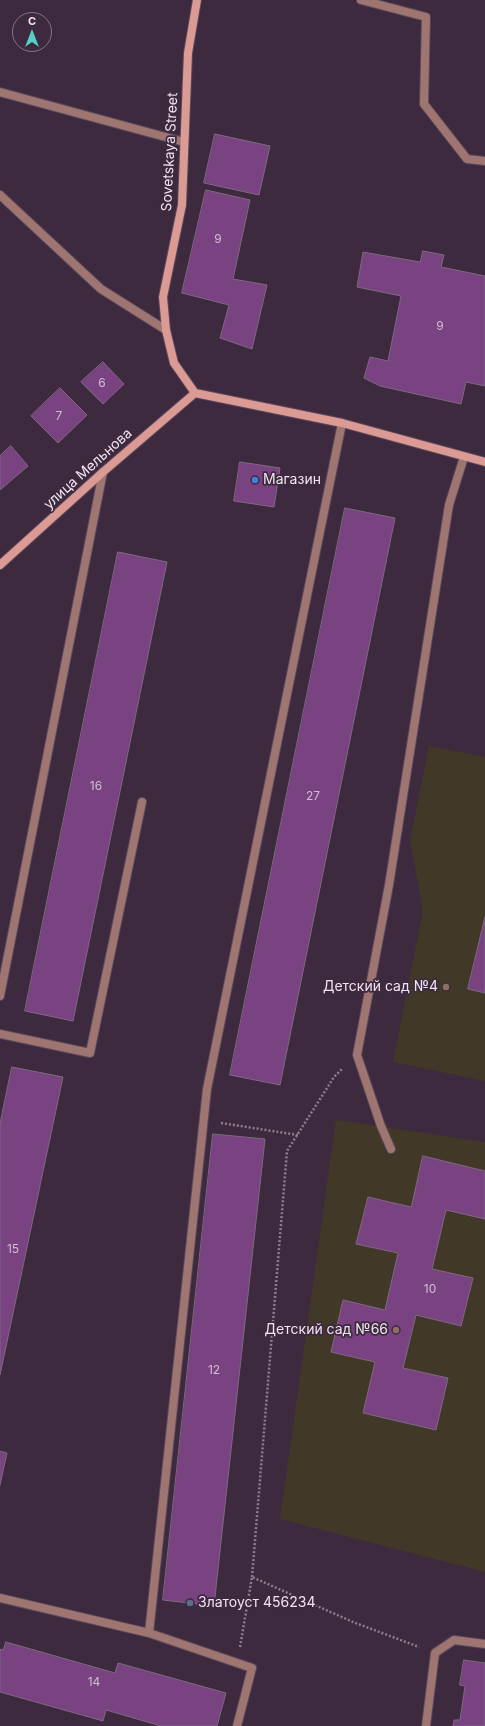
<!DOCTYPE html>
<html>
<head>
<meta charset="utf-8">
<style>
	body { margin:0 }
	#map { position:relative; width:485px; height:1726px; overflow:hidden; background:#3d2a3f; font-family:Inter,sans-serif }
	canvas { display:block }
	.north { position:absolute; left:12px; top:12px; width:40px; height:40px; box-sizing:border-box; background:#3d2a3f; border:1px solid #857486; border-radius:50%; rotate:0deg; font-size:11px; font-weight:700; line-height:16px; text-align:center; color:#f0e4f1 }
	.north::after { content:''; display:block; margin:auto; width:14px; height:18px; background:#56cec3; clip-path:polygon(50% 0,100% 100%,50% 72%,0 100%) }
</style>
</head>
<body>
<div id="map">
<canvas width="485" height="1726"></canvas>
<div class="north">С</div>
</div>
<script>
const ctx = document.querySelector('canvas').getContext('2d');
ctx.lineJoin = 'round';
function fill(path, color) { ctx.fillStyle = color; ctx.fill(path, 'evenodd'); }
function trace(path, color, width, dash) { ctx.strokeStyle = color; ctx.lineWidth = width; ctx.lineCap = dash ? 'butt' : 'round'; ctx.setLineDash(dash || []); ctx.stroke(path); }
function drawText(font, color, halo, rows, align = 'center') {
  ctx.font = font + ' Inter,sans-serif'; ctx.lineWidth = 3.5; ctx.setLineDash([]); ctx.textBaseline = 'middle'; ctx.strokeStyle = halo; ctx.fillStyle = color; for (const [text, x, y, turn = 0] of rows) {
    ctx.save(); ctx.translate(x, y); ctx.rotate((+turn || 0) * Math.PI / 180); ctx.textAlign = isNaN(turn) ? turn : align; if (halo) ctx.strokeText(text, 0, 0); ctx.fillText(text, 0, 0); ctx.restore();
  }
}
const education = new Path2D(`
	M429 746 485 757V1081L393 1062 423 911 410 840Z
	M336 1120 485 1142V1572L280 1519Z`);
const building = new Path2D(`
	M215 134 270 146 259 195 204 183Z
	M206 190 250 200 233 279 267 285 252 349 220 338 229 305 182 293Z
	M423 251 444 255 441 267 485 276V386L466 382 461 404 380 386 364 378 370 357 388 361 401 296 357 287 363 252 420 262Z
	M103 362 124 384 103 404 81 382Z
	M60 388 87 415 58 443 31 416Z
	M11 446 28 466 0 490V456Z
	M240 462 280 468 274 507 234 501Z
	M345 508 395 518 280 1085 230 1075Z
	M118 552 167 562 73 1021 25 1011Z
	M485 917V993L468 989Z
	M12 1067 63 1077 0 1375V1124Z
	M213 1134 265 1139 214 1606 163 1600Z
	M423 1156 485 1171V1219L446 1210 432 1269 473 1278 461 1326 416 1315 403 1368 448 1378 436 1430 363 1413 375 1362 331 1352 343 1300 385 1310 398 1253 356 1244 368 1197 411 1207Z
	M0 1451 7 1453 0 1485Z
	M6 1642 115 1673 118 1663 226 1693 217 1726H161L106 1710 103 1721 0 1692V1649L3 1650Z
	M464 1660 485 1663V1726H453L454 1720H460L465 1686 460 1685Z`);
const path = new Path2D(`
	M221 1123 298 1135
	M252 1577 287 1151 334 1077 343 1068
	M240 1647 252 1577 353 1622 419 1647`);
const lane = new Path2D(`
	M361 0 426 17 424 104 467 159 485 161
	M0 92 184 142
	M0 195 101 289 166 330
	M0 996 103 472
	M0 1034 90 1053 142 802
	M391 1149 381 1126 357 1055 389 885 449 505 464 457
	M0 1598 149 1633 252 1668 237 1726
	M149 1633 207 1089 342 423
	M426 1726 435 1653 454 1640 485 1644`);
const secondary = new Path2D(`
	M195 393 174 363 166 330 163 297 182 205 188 53 197 0
	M195 393 342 423 485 462
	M0 565 103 472 195 393`);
const markers = [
	[255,480,4,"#3f7fe0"],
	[446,987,4,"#8d6e63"],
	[396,1330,4,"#8d6e63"],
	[190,1603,4,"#5c6f8a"]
];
const numberNames = [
	["9",218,239],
	["9",440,326],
	["6",102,383],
	["7",59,416],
	["16",96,786],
	["27",313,796],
	["15",13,1249],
	["10",430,1289],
	["12",214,1370],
	["14",94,1682]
];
const streetNames = [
	["Sovetskaya Street",170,152,-87],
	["улица Мельнова",88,469,-42]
];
const poiNames = [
	["Магазин",263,480],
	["Детский сад №4",438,987,"right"],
	["Детский сад №66",388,1330,"right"],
	["Златоуст 456234",198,1603]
];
fill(education, '#423828');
fill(building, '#794281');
trace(building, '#7f6981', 1);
trace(lane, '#5a485b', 10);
trace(secondary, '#5a485b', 10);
trace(path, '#8d7d8e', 2.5, [2, 2]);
trace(lane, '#9e7571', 8);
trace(secondary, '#db9a94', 8);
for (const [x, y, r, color] of markers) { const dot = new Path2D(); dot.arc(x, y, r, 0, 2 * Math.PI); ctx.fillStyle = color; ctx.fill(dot); trace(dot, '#3d2a3f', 1.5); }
drawText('12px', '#d2bcd5', null, numberNames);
drawText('14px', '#f0e4f1', '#3d2a3f', streetNames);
drawText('14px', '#f0e4f1', '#3d2a3f', poiNames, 'left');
</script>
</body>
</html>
